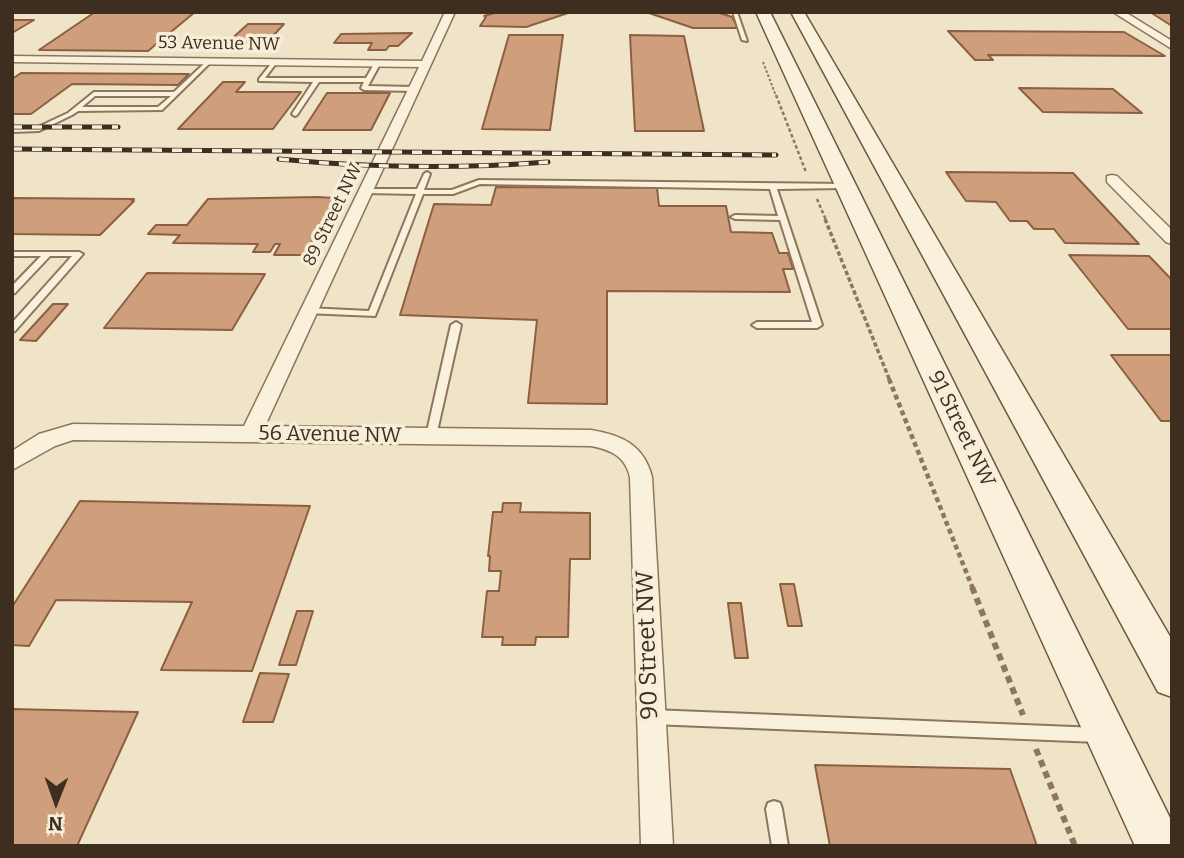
<!DOCTYPE html>
<html>
<head>
<meta charset="utf-8">
<style>
	body { margin:0 }
	#map { position:relative; width:1184px; height:858px; overflow:hidden; background:#f0e4c8; font-family:Bitter,serif }
	canvas { display:block }
	.frame { position:absolute; inset:0; border:14px solid #3d2e20; pointer-events:none }
	.north { position:absolute; left:21px; top:767px; width:70px; height:70px; -webkit-text-stroke:5px #f7eed8; paint-order:stroke; rotate:181deg; font-size:19px; font-weight:700; line-height:28px; text-align:center; color:#3d2e20 }
	.north::after { content:''; display:block; margin:auto; width:24px; height:32px; background:#3d2e20; clip-path:polygon(50% 0,100% 100%,50% 72%,0 100%) }
</style>
</head>
<body>
<div id="map">
<canvas width="1184" height="858"></canvas>
<div class="frame"></div>
<div class="north">N</div>
</div>
<script>
const ctx = document.querySelector('canvas').getContext('2d');
ctx.lineJoin = 'round';
function fill(path, color) { ctx.fillStyle = color; ctx.fill(path, 'evenodd'); }
function trace(path, color, width, dash) { ctx.strokeStyle = color; ctx.lineWidth = width; ctx.lineCap = dash ? 'butt' : 'round'; ctx.setLineDash(dash || []); ctx.stroke(path); }
function drawText(font, color, halo, rows, align = 'center') {
  ctx.font = font + ' Bitter,serif'; ctx.lineWidth = 7; ctx.setLineDash([]); ctx.textBaseline = 'middle'; ctx.strokeStyle = halo; ctx.fillStyle = color; for (const [text, x, y, turn = 0] of rows) {
    ctx.save(); ctx.translate(x, y); ctx.rotate((+turn || 0) * Math.PI / 180); ctx.textAlign = isNaN(turn) ? turn : align; if (halo) ctx.strokeText(text, 0, 0); ctx.fillText(text, 0, 0); ctx.restore();
  }
}
const building = new Path2D(`
	M95 12H195L148 51 39 50Z
	M498 12H571L526 27 480 26 486 17 484 16Z
	M646 12H717L735 18 733 19 738 28H693Z
	M1150 12H1172V26Z
	M12 20H34L12 33Z
	M248 24H284L271 38H260L255 43 228 42Z
	M948 31 1124 32 1165 56 988 55 993 60H975Z
	M412 33 398 46H389L386 50H368L372 43H334L341 34Z
	M509 35H563L550 130 482 129Z
	M630 35 684 36 704 131H635Z
	M21 73 189 74 178 85 72 84 31 114H12V79Z
	M223 82H245L236 92H301L273 129H178Z
	M1019 88 1113 89 1142 113 1043 112Z
	M327 93H390L371 130H303Z
	M946 172 1073 173 1139 244 1065 243 1054 229H1034L1027 221H1010L996 202 966 201Z
	M496 187 657 188 659 206H726L731 232 772 233 779 253H788L793 269H783L790 292 607 291V404L528 403 537 320 400 315 434 204 491 205Z
	M318 197 335 198 332 203 341 204 343 207 328 212 305 255H274L280 244H275L270 252H253L258 244 173 243 180 235 148 234 156 225H187L208 199Z
	M12 198 134 199 132 201H134L100 235 12 234Z
	M1069 255 1149 256 1172 280V329H1128Z
	M147 273 265 274 232 330 104 328Z
	M53 304H68L36 341 20 340Z
	M1111 355H1172V421H1161Z
	M80 501 310 506 252 671 161 670 192 602 56 600 29 646 12 645V607Z
	M503 503H521L520 512 590 513V559H570L568 637H536L535 645H502L503 637H482L487 591H499L501 571H489L490 556H488L493 512H502Z
	M780 584H794L802 626H788Z
	M728 603H741L748 658H735Z
	M297 611H313L296 665H279Z
	M260 673 289 674 273 722H243Z
	M12 709 138 712 77 846H12Z
	M815 765 1010 769 1037 846H830Z`);
const pathFar4 = new Path2D(`
	M763 62 776 96`);
const pathFar3 = new Path2D(`
	M776 95 806 172
	M817 199 826 220`);
const pathFar2 = new Path2D(`
	M825 219 890 381`);
const pathFar1 = new Path2D(`
	M889 379 973 589`);
const path = new Path2D(`
	M972 587 1023 715
	M1036 749 1075 846`);
const lane = new Path2D(`
	M733 12H737L747 41 742 40Z
	M208 60 210 63 162 110 78 111 72 115 39 131 12 132V128H36L68 113 94 92H174ZM95 96H171L158 107H82Z
	M274 60 277 62 265 78H366L374 64 377 62 380 64 368 86 414 87 417 89 414 91 364 90 361 88 364 82H319L297 115 295 116 292 114 313 82 259 81V79Z
	M427 172 430 174 424 190H452L479 180 848 184 849 186 845 188 777 189 822 325 817 328H757L752 325 757 322H812L780 220 735 219 731 217 735 215 778 216 770 189 480 184 453 194H423L375 316 305 313V309L308 308 369 311 416 194 365 193 361 191 365 189H417L424 174Z
	M12 252H79L83 254 15 331 12 332V323L72 256H50L15 293 12 294V286L41 256H12Z
	M456 322 461 325 436 436 435 439H427L426 436 451 325Z
	M652 710 1098 728 1103 730 1105 735 1103 740 1098 742 652 724 647 722 645 717 647 712Z
	M774 801 780 803 782 809 788 846H772L766 809 768 803Z`);
const street = new Path2D(`
	M445 12H455L265 426 591 430C622 435 644 445 652 477L673 846H641L630 477C625 456 611 450 591 446L73 440 55 446 12 470V451L39 434 73 424 244 426 419 67 12 62V56L422 61Z
	M1113 12H1125L1172 41V49Z
	M1112 175 1117 176 1172 230V244L1166 242 1107 182V176Z`);
const secondary = new Path2D(`
	M756 12H770L1172 822V846H1135Z
	M791 12H804L1172 640V697L1158 692Z`);
const rail = new Path2D(`
	M12 127H118
	M12 149 776 155
	M279 159C369 168 458 169 548 162`);
const farStreetnames = [
	["53 Avenue NW",219,44,1],
	["89 Street NW",333,215,-64]
];
const streetNames = [
	["91 Street NW",961,429,64],
	["56 Avenue NW",330,435,1]
];
const nearStreetnames = [
	["90 Street NW",648,645,-92]
];
fill(building, '#cf9f7d');
trace(building, '#8d5f41', 2);
trace(lane, '#8d765c', 4);
trace(street, '#8d765c', 3);
trace(secondary, '#6f573f', 3);
trace(pathFar4, '#8d765c', 2, [2.5, 2]);
trace(pathFar3, '#8d765c', 2.5, [3.5, 2.5]);
trace(pathFar2, '#8d765c', 3.5, [4.5, 2.5]);
trace(pathFar1, '#8d765c', 4.5, [5, 3.5]);
trace(path, '#8d765c', 6, [7, 5]);
fill(lane, '#faf1dc');
fill(street, '#faf1dc');
fill(secondary, '#faf1dc');
trace(rail, '#3d2e20', 5);
trace(rail, '#f7eed8', 3.5, [10]);
drawText('18px', '#3d2e20', '#f7eed8', farStreetnames);
drawText('21px', '#3d2e20', '#f7eed8', streetNames);
drawText('24px', '#3d2e20', '#f7eed8', nearStreetnames);
</script>
</body>
</html>
